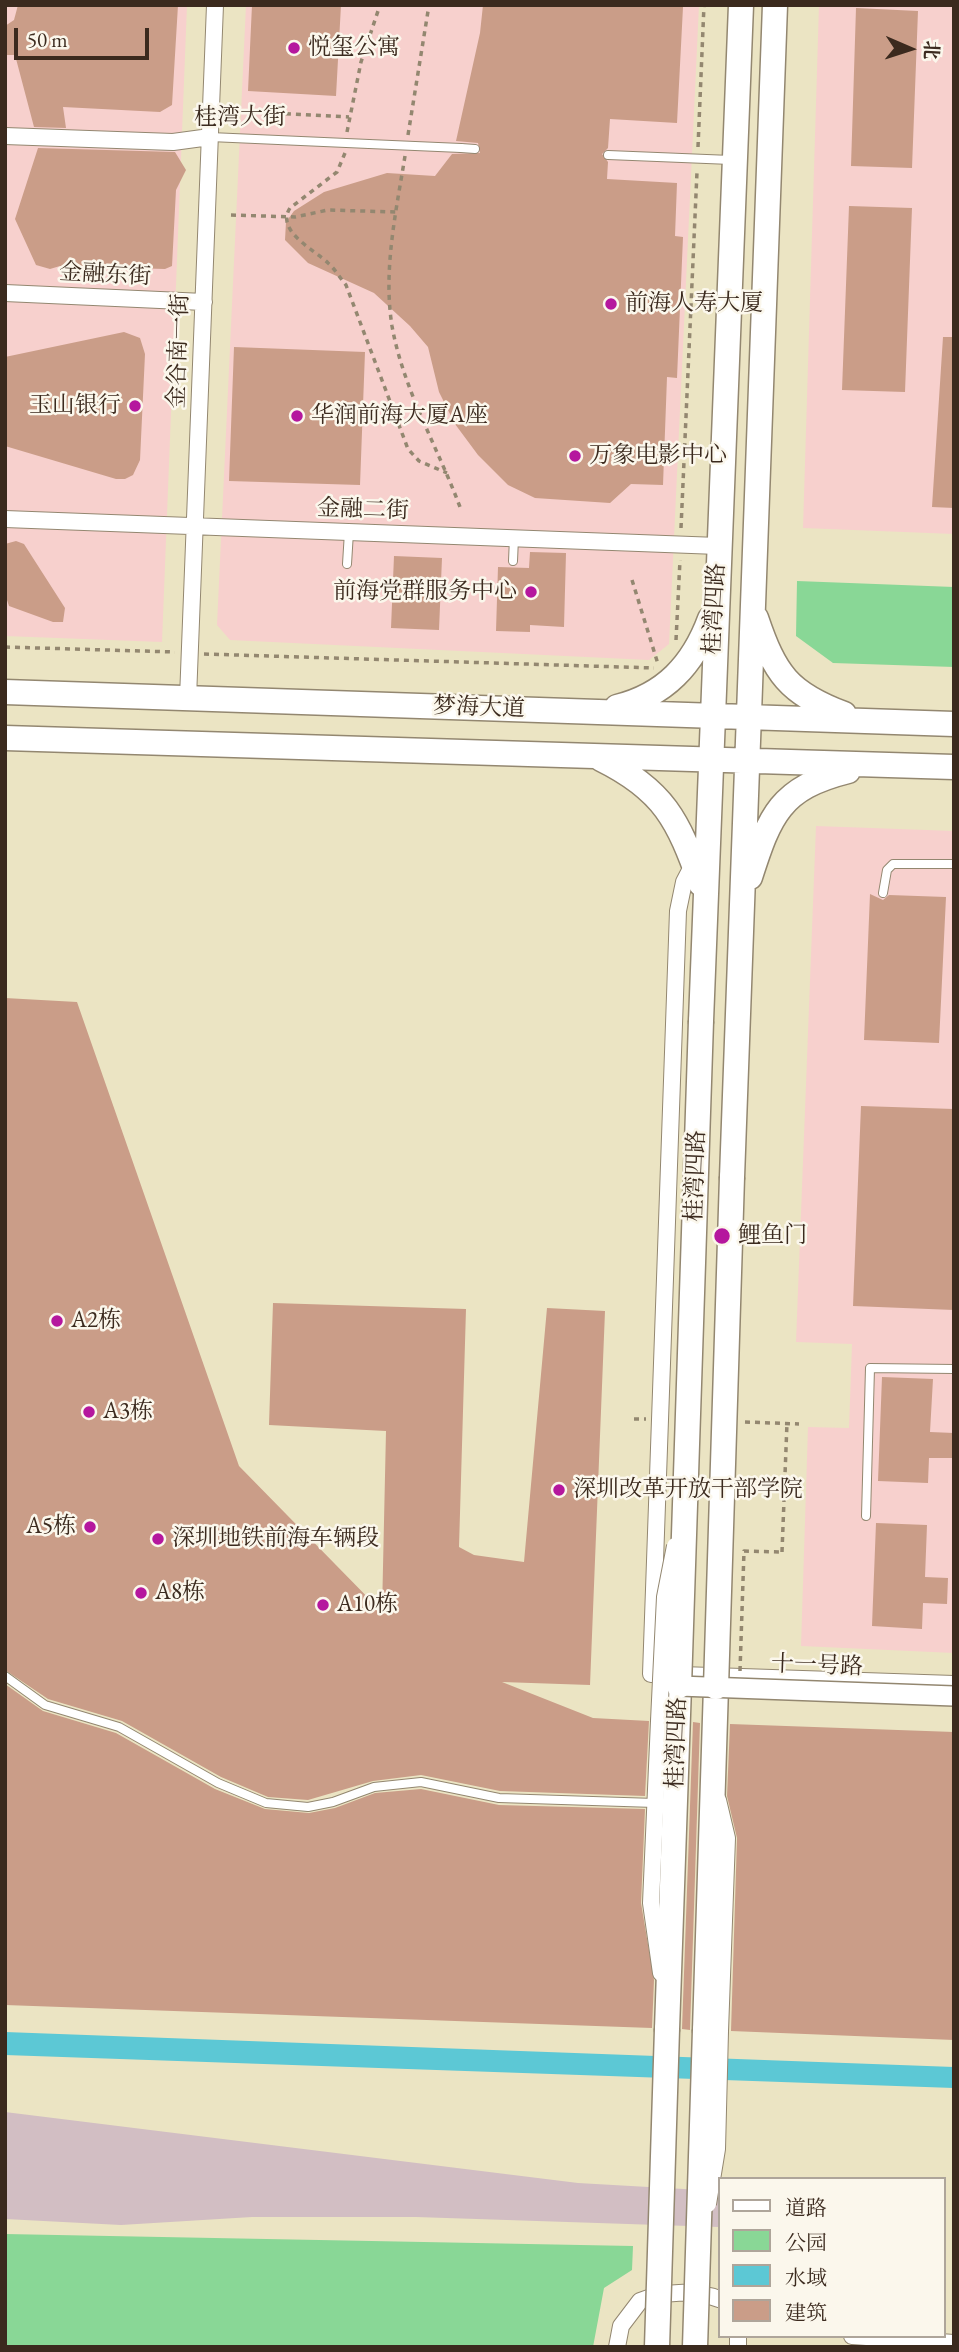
<!DOCTYPE html>
<html>
<head>
<meta charset="utf-8">
<style>
	body { margin:0 }
	#map { position:relative; width:959px; height:2352px; overflow:hidden; background:#ebe4c3; font-family:"EB Garamond","Noto Serif SC",serif }
	canvas { display:block }
	.frame { position:absolute; inset:0; border:7px solid #3b2a1e; pointer-events:none }
	.legend { position:absolute; left:718px; top:2177px; width:228px; height:161px; box-sizing:border-box; background:#fbf7ec; border:2px solid #aea59a; margin:0; padding:9px 12px; list-style:none; font-size:21px; color:#3b2a1e }
	.legend li { display:flex; align-items:center; gap:14px; height:35px }
	.legend b { width:35px; border:2px solid #aea59a }
	.north { position:absolute; left:875px; top:14px; width:70px; height:70px; -webkit-text-stroke:5px #fbf7ec; paint-order:stroke; rotate:93deg; font-size:19px; font-weight:700; line-height:28px; text-align:center; color:#3b2a1e }
	.north::after { content:''; display:block; margin:auto; width:24px; height:32px; background:#3b2a1e; clip-path:polygon(50% 0,100% 100%,50% 72%,0 100%) }
	.scale { position:absolute; left:14px; top:28px; width:135px; height:32px; box-sizing:border-box; border:4px solid #3b2a1e; border-top:0; padding-left:9px; font-size:21px; line-height:24px; white-space:nowrap; color:#3b2a1e; -webkit-text-stroke:5px #fbf7ec; paint-order:stroke }
</style>
</head>
<body>
<div id="map">
<canvas width="959" height="2352"></canvas>
<div class="frame"></div>
<ul class="legend">
<li><b style="height:9px;background:#fff"></b>道路</li>
<li><b style="height:19px;background:#89d796"></b>公园</li>
<li><b style="height:19px;background:#5cc8d5"></b>水域</li>
<li><b style="height:19px;background:#ca9d88"></b>建筑</li>
</ul>
<div class="north">北</div>
<div class="scale">50 m</div>
</div>
<script>
const ctx = document.querySelector('canvas').getContext('2d');
ctx.lineJoin = 'round';
function fill(path, color) { ctx.fillStyle = color; ctx.fill(path, 'evenodd'); }
function trace(path, color, width, dash) { ctx.strokeStyle = color; ctx.lineWidth = width; ctx.lineCap = dash ? 'butt' : 'round'; ctx.setLineDash(dash || []); ctx.stroke(path); }
function drawText(font, color, halo, rows, align = 'center') {
  ctx.font = font + ' "EB Garamond","Noto Serif SC",serif'; ctx.lineWidth = 5; ctx.setLineDash([]); ctx.textBaseline = 'middle'; ctx.strokeStyle = halo; ctx.fillStyle = color; for (const [text, x, y, turn = 0] of rows) {
    ctx.save(); ctx.translate(x, y); ctx.rotate((+turn || 0) * Math.PI / 180); ctx.textAlign = isNaN(turn) ? turn : align; if (halo) ctx.strokeText(text, 0, 0); ctx.fillText(text, 0, 0); ctx.restore();
  }
}
const built = new Path2D(`
	M5 5H187L162 642 5 636Z
	M246 5H699L669 644 649 660 230 640 217 625Z
	M819 5H954V534L803 528Z
	M816 826 954 831V1653L801 1646 808 1427 849 1428 852 1344 796 1342Z`);
const industrial = new Path2D(`
	M5 2112 578 2183 719 2191V2227L416 2217H252L121 2225 5 2219Z`);
const green = new Path2D(`
	M797 581 954 587V667L833 663 796 636Z
	M5 2234 633 2246 632 2270 604 2288 593 2347H5Z`);
const water = new Path2D(`
	M5 2032 954 2067V2088L5 2055Z`);
const building = new Path2D(`
	M18 5H178L172 105 160 112 63 107 66 128 34 127 15 55H5V26L14 20Z
	M252 5H341L336 96 248 91Z
	M483 5 683 7 677 123 610 119 608 148 602 154 608 162 607 179 677 183 675 236 683 237 677 378 667 377 663 485 631 484 610 503 535 498 508 485 478 455 455 424 439 392 428 347 410 326 374 293 308 263 285 240 286 222 294 211 324 192 387 173 435 176 452 154 480 153 478 143 456 141 480 33Z
	M856 8 918 11 912 168 851 166Z
	M38 148 175 152 186 170 176 190 172 266 165 269 60 266 50 269 36 265 15 219Z
	M849 206 912 208 905 392 842 390Z
	M124 332 140 338 145 354 140 460 133 475 125 479H116L5 446V357Z
	M943 337H954V508L932 507Z
	M234 347 365 352 360 485 229 481Z
	M16 541 24 544 65 608 63 622H53L9 606 5 594V544Z
	M530 552 566 553 564 627 530 625V632L496 631 498 567 529 568Z
	M394 556 442 558 439 630 391 628Z
	M870 894 883 900 889 895 946 897 939 1043 864 1040Z
	M5 998 77 1002 239 1466 382 1612 386 1431 269 1425 273 1303 466 1309 459 1547 474 1555 524 1562 547 1308 605 1311 590 1685 502 1682 593 1718 649 1721 645 1796 500 1791 421 1775 373 1781 308 1800 268 1797 221 1777 122 1721 48 1699 5 1670Z
	M861 1106 954 1109V1310L853 1306Z
	M882 1377 933 1379 930 1432 954 1433V1450L953 1458H929L928 1483 878 1481Z
	M876 1523 927 1525 925 1577 948 1578 947 1604 923 1603 922 1629 872 1626Z
	M5 1684 43 1711 116 1733 215 1789 265 1809 309 1813 335 1808 375 1793 421 1789 499 1805 645 1809 641 1903 654 1980 652 2028 5 2005Z
	M693 1722 700 1723 690 2030 682 2029Z
	M730 1724 954 1732V2040L731 2031 737 1838 727 1796Z`);
const path = new Path2D(`
	M236 111 349 117
	M347 132 361 62 380 5
	M408 135 429 5
	M698 147 704 5
	M345 153 337 172 290 208C275 231 315 250 328 263 335 269 340 278 346 285L408 449 419 461 447 473
	M405 156C396 212 383 270 392 326 403 389 438 448 460 507
	M231 215 295 217 328 210 396 212
	M681 528 697 172
	M632 580 658 664
	M676 640 680 560
	M5 647 175 652
	M204 654 654 668
	M634 1419H646
	M745 1422 799 1424
	M782 1552 787 1423`);
const service = new Path2D(`
	M210 137 369 144
	M461 148 475 149
	M608 155 731 160
	M513 561 514 538
	M347 564 349 532
	M883 893 887 870 893 864H954
	M866 1516 870 1368 954 1369
	M5 1676 45 1705 119 1727 218 1783 266 1803 308 1807 333 1802 374 1787 421 1782 499 1798 655 1803`);
const minor = new Path2D(`
	M5 136 173 142 210 137
	M5 293 204 302
	M5 519 718 546
	M188 698 215 5
	M696 859 684 882 678 911 651 1674 954 1684
	M659 1721 651 1903 661 1973
	M718 1800 727 1838 720 2031
	M852 2336 954 2343
	M617 2347 621 2326 640 2301C663 2291 695 2290 719 2299
	M738 2347V2336`);
const primary = new Path2D(`
	M756 618C775 674 788 693 844 714
	M5 692 954 724
	M617 707C665 695 693 665 710 619
	M5 738 954 767
	M601 759C664 790 678 820 701 884
	M750 877C770 815 780 788 848 771
	M701 1021 741 5
	M732 1177 775 5
	M667 2029 679 1686
	M705 2030 716 1687`);
const pathBridge = new Path2D(`
	M740 1671 744 1551 782 1552`);
const serviceBridge = new Path2D(`
	M369 144 461 148`);
const minorBridge = new Path2D(`
	M659 1721 665 1597 675 1546
	M708 2204 717 2149 720 2031`);
const tertiaryBridge = new Path2D(`
	M679 1686 954 1696`);
const primaryBridge = new Path2D(`
	M679 1686 701 1021
	M716 1687 732 1177
	M657 2347 667 2029
	M695 2347 705 2030`);
const markers = [
	[294,48,7,"#b5179e"],
	[611,304,7,"#b5179e"],
	[135,406,7,"#b5179e"],
	[297,416,7,"#b5179e"],
	[575,456,7,"#b5179e"],
	[531,592,7,"#b5179e"],
	[722,1236,9,"#b5179e"],
	[57,1321,7,"#b5179e"],
	[89,1412,7,"#b5179e"],
	[559,1490,7,"#b5179e"],
	[90,1527,7,"#b5179e"],
	[158,1539,7,"#b5179e"],
	[141,1593,7,"#b5179e"],
	[323,1605,7,"#b5179e"]
];
const poiNames = [
	["悦玺公寓",308,48],
	["前海人寿大厦",625,304],
	["玉山银行",121,406,"right"],
	["华润前海大厦A座",311,416],
	["万象电影中心",589,456],
	["前海党群服务中心",517,592,"right"],
	["鲤鱼门",738,1236],
	["A2栋",71,1321],
	["A3栋",103,1412],
	["深圳改革开放干部学院",573,1490],
	["A5栋",76,1527,"right"],
	["深圳地铁前海车辆段",172,1539],
	["A8栋",155,1593],
	["A10栋",337,1605]
];
const streetNames = [
	["桂湾大街",240,118],
	["金融东街",105,275,3],
	["金谷南一街",179,351,-88],
	["金融二街",363,510,2],
	["桂湾四路",715,609,-87],
	["梦海大道",479,708,2],
	["桂湾四路",696,1176,-88],
	["十一号路",817,1666,2],
	["桂湾四路",677,1743,-88]
];
fill(built, '#f7d0cd');
fill(industrial, '#d2bec3');
fill(green, '#89d796');
fill(water, '#5cc8d5');
fill(building, '#ca9d88');
trace(service, '#938770', 10);
trace(minor, '#938770', 18);
trace(primary, '#938770', 27);
trace(path, '#938770', 3.5, [5, 5]);
trace(service, '#fff', 8);
trace(minor, '#fff', 16);
trace(primary, '#fff', 24);
trace(serviceBridge, '#938770', 10, []);
trace(minorBridge, '#938770', 18, []);
trace(tertiaryBridge, '#938770', 22, []);
trace(primaryBridge, '#938770', 27, []);
trace(pathBridge, '#938770', 3.5, [5, 5]);
trace(serviceBridge, '#fff', 8);
trace(minorBridge, '#fff', 16);
trace(tertiaryBridge, '#fff', 19);
trace(primaryBridge, '#fff', 24);
for (const [x, y, r, color] of markers) { const dot = new Path2D(); dot.arc(x, y, r, 0, 2 * Math.PI); ctx.fillStyle = color; ctx.fill(dot); trace(dot, '#fbf7ec', 2.5); }
drawText('23px', '#3b2a1e', '#fbf7ec', poiNames, 'left');
drawText('23px', '#3b2a1e', '#fbf7ec', streetNames);
</script>
</body>
</html>
